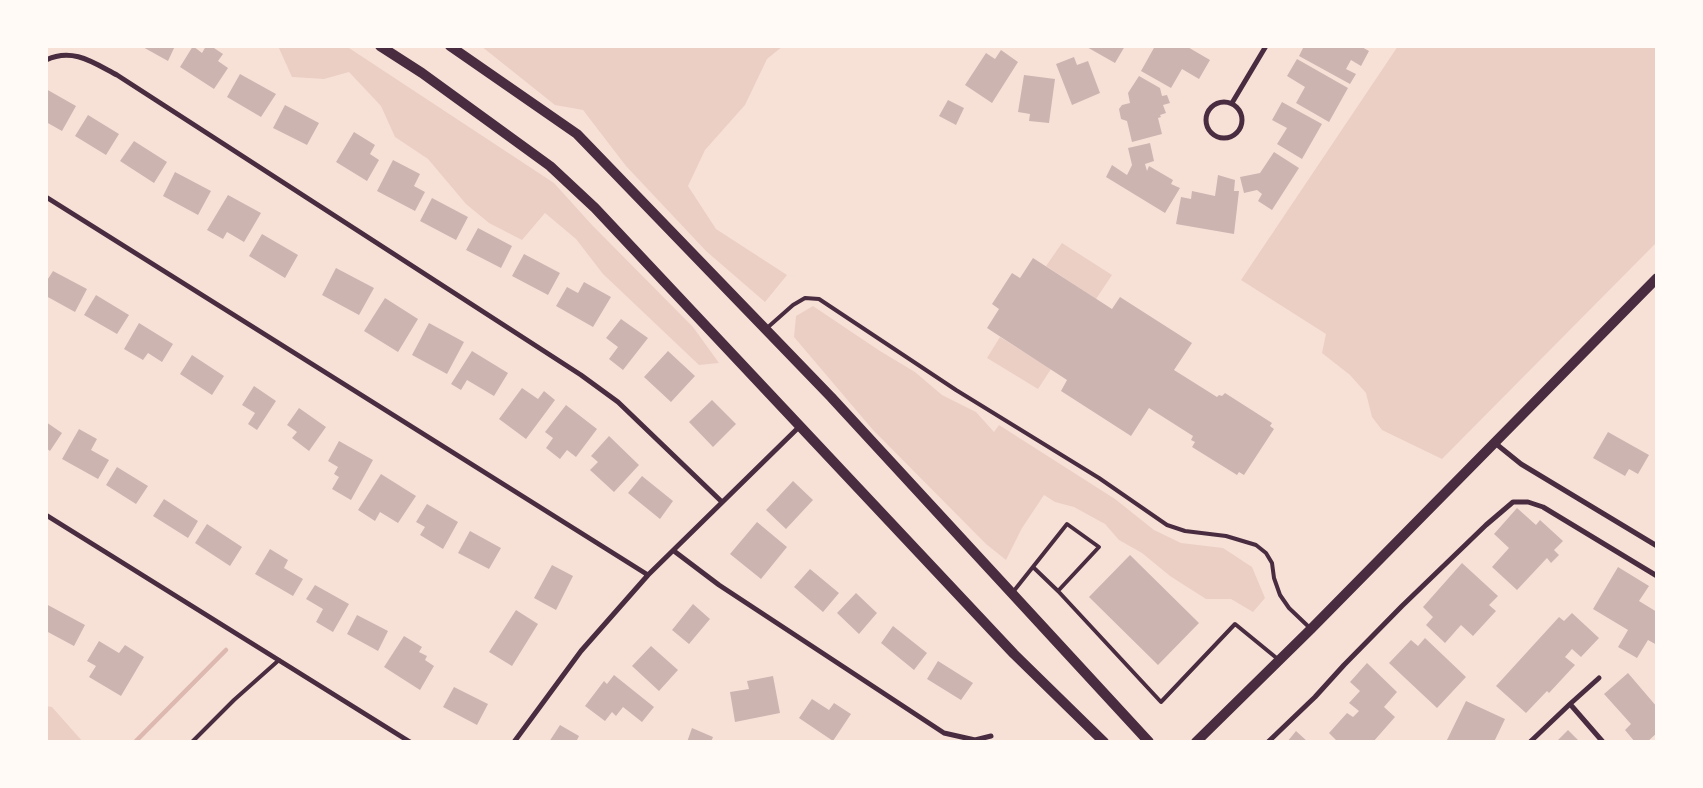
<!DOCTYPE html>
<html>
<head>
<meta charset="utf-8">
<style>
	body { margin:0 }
	#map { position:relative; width:1703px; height:788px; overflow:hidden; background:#f7e1d7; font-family:"Titillium Web",sans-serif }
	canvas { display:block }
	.frame { position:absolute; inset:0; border:48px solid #fffaf5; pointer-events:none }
</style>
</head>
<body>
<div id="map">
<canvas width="1703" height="788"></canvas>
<div class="frame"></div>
</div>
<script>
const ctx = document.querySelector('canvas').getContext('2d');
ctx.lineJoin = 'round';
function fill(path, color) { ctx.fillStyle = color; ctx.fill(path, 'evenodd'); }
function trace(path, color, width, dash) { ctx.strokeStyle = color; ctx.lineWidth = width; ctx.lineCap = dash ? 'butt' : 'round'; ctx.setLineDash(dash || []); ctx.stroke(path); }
const green = new Path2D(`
	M278 46H346L554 183 592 225 693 327 719 363 699 365 603 274 576 239 545 213 522 240 489 223 466 204 428 159 395 137 381 106 349 72 324 79 292 77Z
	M481 46H783L767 59 745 105 705 150 688 186 716 229 787 275 765 302 706 251 626 166 583 110 555 105Z
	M1398 46H1657V242L1442 459 1382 430 1372 417 1366 393 1350 375 1322 353 1326 334 1241 280Z
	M1062 243 1112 275 1096 299 1046 266Z
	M813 306 880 351 915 372 942 395 976 412 994 432 999 425 1115 499 1154 530 1181 543 1223 548 1252 567 1265 598 1253 612 1231 599H1206L1170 576 1142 553 1119 540 1105 524 1074 507 1055 502 1044 495 1022 528 1006 560 986 544 873 430 794 337 796 316Z
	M1000 337 1051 369 1038 389 987 358Z
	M46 706 52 707 83 742H46Z`);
const stream = new Path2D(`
	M135 742 226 650`);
const building = new Path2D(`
	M141 46H175L168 61Z
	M193 46 202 53 206 46H211L223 54 218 61 228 68 214 89 180 67Z
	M1085 46H1125L1115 63Z
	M1155 46H1186L1210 60 1199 79 1182 69 1171 88 1141 71Z
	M1304 46H1324L1327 48 1328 46H1360L1369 51 1361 66 1351 60 1346 69 1356 74 1350 84 1299 56Z
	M1001 50 1018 62 992 103 965 85 986 53 995 59Z
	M1074 57 1077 65 1088 61 1100 93 1072 105 1056 64Z
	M1297 59 1348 88 1329 122 1296 103 1305 87 1287 76Z
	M240 74 276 94 261 117 227 97Z
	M1024 75 1055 79 1049 123 1029 121 1030 114 1018 112Z
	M1139 76 1160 88 1162 96 1167 95 1170 103 1163 105 1166 113 1160 115 1161 117 1158 118 1162 134 1132 142 1127 121 1121 119 1119 109 1122 105 1130 103 1128 93Z
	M46 89 76 106 62 131 46 122Z
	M948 100 964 108 956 125 939 116Z
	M1282 102 1322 124 1302 159 1277 144 1287 128 1272 120Z
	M285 105 319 123 307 145 273 128Z
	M88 115 119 134 106 155 75 136Z
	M354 132 375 145 370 154 379 160 367 181 336 162Z
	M134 141 167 162 154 183 120 161Z
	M1150 143 1154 161 1145 164 1147 171 1149 166 1173 180 1171 184 1180 188 1165 213 1106 177 1112 165 1127 175 1132 165 1128 148Z
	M1274 152 1299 168 1272 210 1258 201 1262 194 1257 190 1244 193 1240 177 1260 173Z
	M393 160 420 174 414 186 425 192 415 211 377 191Z
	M175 172 211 191 198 215 163 196Z
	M1218 175 1235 180 1234 191H1239L1234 234 1176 224 1181 197 1191 199 1192 191 1215 196Z
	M228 195 261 213 244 242 227 232 223 239 207 230Z
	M432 198 468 217 456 240 420 221Z
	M478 228 512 246 501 268 466 250Z
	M262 234 298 255 285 278 249 256Z
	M524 254 560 273 548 295 512 276Z
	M1033 258 1112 309 1120 297 1192 343 1174 370 1217 397 1219 395 1222 396 1225 393 1272 423 1270 426 1274 429 1244 475 1239 472 1237 475 1192 447 1195 442 1191 440 1193 436 1149 408 1131 436 1061 391 1067 380 987 328 999 309 992 304 1012 273 1020 278Z
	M336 268 374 288 359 315 322 295Z
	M53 271 87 289 75 312 46 296V282Z
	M584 282 611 297 593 327 556 306 567 287 578 293Z
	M96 295 129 315 117 334 84 315Z
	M385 298 418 319 398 352 364 331Z
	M621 319 648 338 623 370 609 359 618 347 606 338Z
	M139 323 173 344 162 362 148 353 143 360 124 349Z
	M429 323 464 342 447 374 412 355Z
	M472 351 508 373 494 396 467 380 461 390 451 384Z
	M668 351 695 376 671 402 644 377Z
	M192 355 224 376 212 395 180 374Z
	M254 386 276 401 257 430 248 424 255 413 242 405Z
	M522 388 538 399 544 391 555 400 526 439 499 419Z
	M712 400 736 424 713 447 689 422Z
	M566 405 597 429 576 457 567 450 560 459 546 448 553 438 545 432Z
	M299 408 326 427 309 451 292 438 297 432 287 425Z
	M46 422 62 433 50 451 46 448Z
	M79 429 97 439 91 450 109 460 98 479 62 459Z
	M1608 432 1649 455 1638 474 1629 469 1625 476 1593 458Z
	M609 436 639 465 614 492 590 470 598 462 591 456Z
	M339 441 373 460 351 500 332 489 339 477 334 474 338 467 328 461Z
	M117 467 148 486 136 504 106 485Z
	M381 474 416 496 398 523 380 512 375 521 358 510Z
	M642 476 673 501 660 519 628 493Z
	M793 481 813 500 786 529 766 510Z
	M164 499 198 521 188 538 153 516Z
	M427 504 458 522 443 549 420 535 425 527 416 522Z
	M1517 508 1536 525 1540 520 1563 541 1554 550 1559 555 1551 563 1547 558 1517 590 1492 567 1509 548 1494 534Z
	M757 522 787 547 761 579 730 554Z
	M207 524 242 547 230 566 195 543Z
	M470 531 501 548 489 569 458 553Z
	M270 549 288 560 284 568 303 579 293 596 255 574Z
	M1130 555 1199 623 1158 665 1089 597Z
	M1462 563 1498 596 1489 605 1496 611 1473 636 1461 625 1445 643 1426 625 1433 617 1423 607Z
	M552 565 573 576 556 610 534 598Z
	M1618 567 1649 586 1639 601 1657 612V645L1648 640 1637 658 1618 647 1628 630 1593 609Z
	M810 569 839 593 823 612 794 587Z
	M315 585 349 604 333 632 316 622 323 609 306 599Z
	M856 593 877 613 859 634 837 613Z
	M46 604 85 625 74 646 46 631Z
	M693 604 710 619 689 644 672 630Z
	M516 610 538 624 512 666 489 652Z
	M1572 613 1599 638 1581 657 1572 649 1565 657 1575 665 1549 693 1547 691 1526 713 1496 686 1559 617 1564 621Z
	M357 615 388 631 378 651 347 634Z
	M893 626 927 653 914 670 881 643Z
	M404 636 422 647 419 652 427 656 425 660 434 666 420 690 384 667Z
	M1425 638 1466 677 1437 708 1389 663 1411 640 1418 646Z
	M99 641 119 653 125 645 144 657 121 696 89 677 96 666 87 661Z
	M651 646 678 670 659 691 632 666Z
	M938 661 973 683 961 700 927 679Z
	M1367 663 1397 692 1384 707 1395 717 1373 742H1338L1329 733 1347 713 1353 717 1359 711 1349 703 1360 691 1350 682Z
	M1628 673 1657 707V733L1647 742H1635L1625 730 1631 724 1604 694Z
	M614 675 654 707 642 722 623 707 616 716 612 712 605 721 585 706 604 681 607 684Z
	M773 676 780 713 735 722 730 692 749 689 747 681Z
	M454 687 488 704 477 725 443 707Z
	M812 699 829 710 834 703 851 714 833 741 799 718Z
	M1466 701 1505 719 1494 742H1446Z
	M560 725 579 736 576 742H549Z
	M692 728 713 737 711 742H687Z
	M1568 730 1580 742H1556Z
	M1296 731 1308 742H1287Z`);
const service = new Path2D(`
	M767 328 793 305 805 298 819 299 956 390 1099 478 1167 525 1185 531 1226 536 1256 545 1266 553 1272 563 1274 578 1280 595 1289 608 1311 629
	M1058 591 1161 702 1235 624 1279 660
	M1013 592 1067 524 1099 547 1058 591 1033 567
	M192 742 234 700 279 660`);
const minor = new Path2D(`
	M46 60C73 47 94 63 117 75L581 375 618 402 722 502
	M1206 120a18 18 0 1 1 36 0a18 18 0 1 1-36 0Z
	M1232 103 1266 46
	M46 197 648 575
	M1495 443 1521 464 1657 546
	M46 515 410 742
	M674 551 719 585 944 733 975 740 991 736
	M1570 704 1599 678
	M514 742 581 651 648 575 800 426
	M1268 742 1315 697 1344 665 1402 606 1486 525 1513 502H1528L1543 507 1657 576
	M1530 742 1570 704 1603 742`);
const secondary = new Path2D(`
	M380 46 422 73 550 166 595 208 1014 654 1104 742
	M450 46 577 134 831 397 1149 742
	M1196 742 1311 629 1657 278`);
fill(green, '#ebcfc5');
trace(stream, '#dcb8b0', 4.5);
fill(building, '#ccb4b1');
trace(service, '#4a2c40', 4);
trace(minor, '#4a2c40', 5);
trace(secondary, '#4a2c40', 10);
</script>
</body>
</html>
